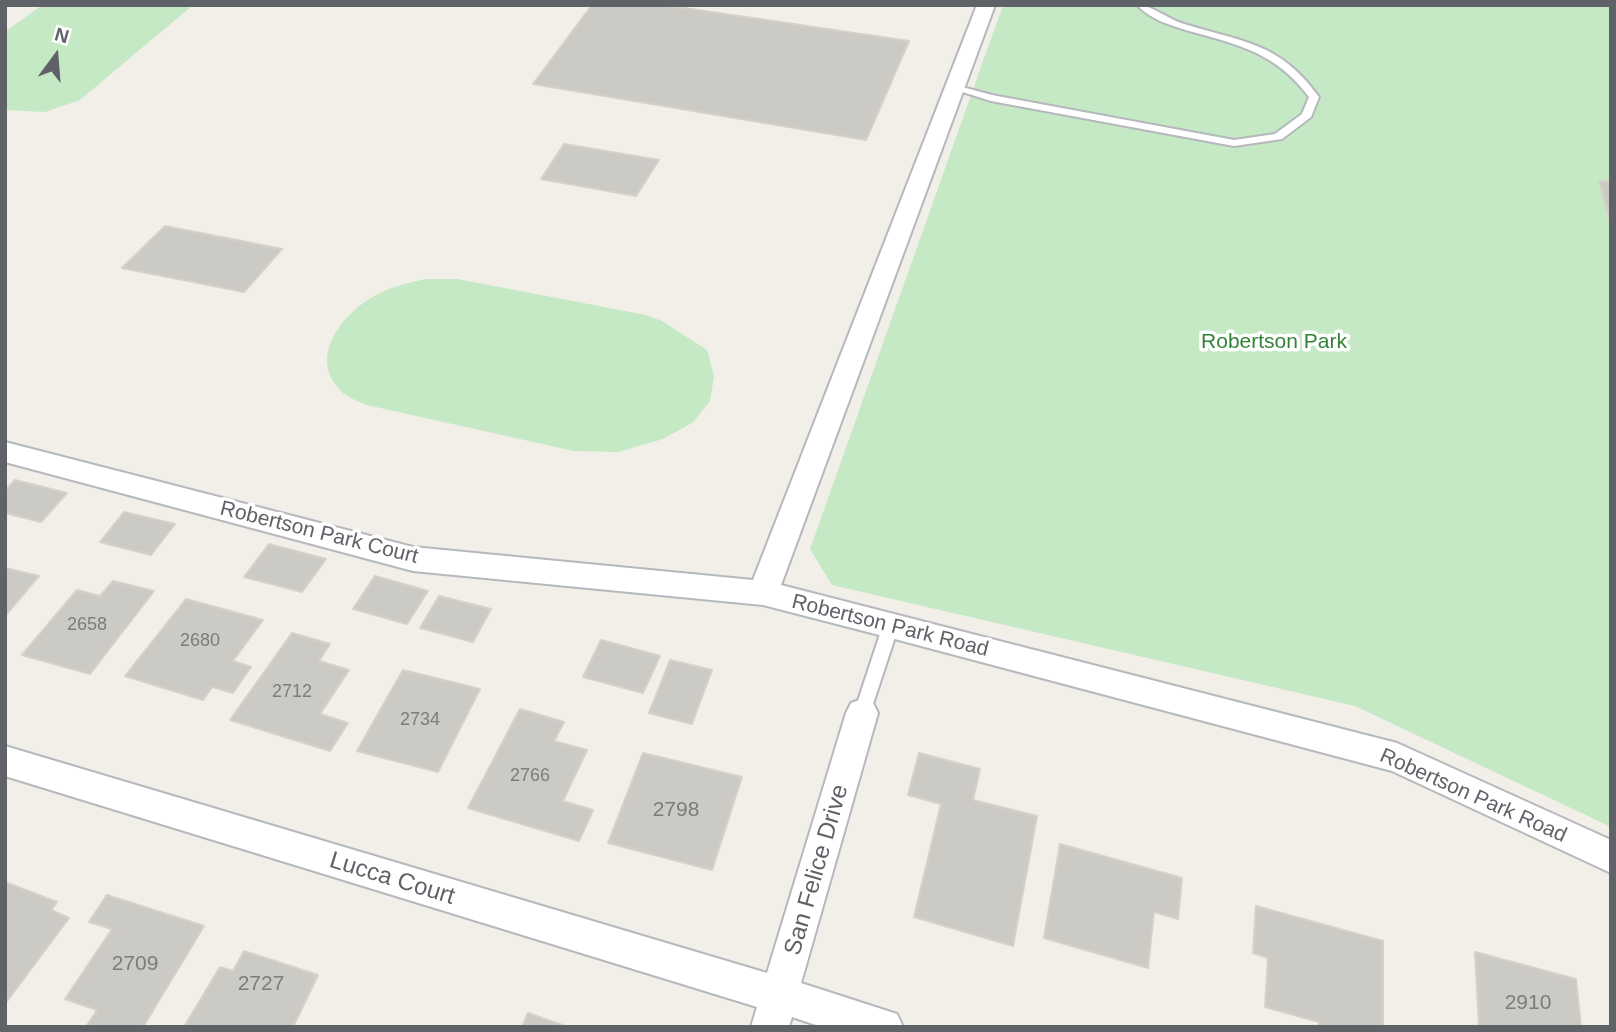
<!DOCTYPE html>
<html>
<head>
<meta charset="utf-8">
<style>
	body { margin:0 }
	#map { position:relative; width:1616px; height:1032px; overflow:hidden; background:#f1efe8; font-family:Helvetica,sans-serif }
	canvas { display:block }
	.frame { position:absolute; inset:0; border:7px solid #5f6368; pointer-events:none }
	.north { position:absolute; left:21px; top:21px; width:70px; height:70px; -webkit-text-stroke:5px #fff; paint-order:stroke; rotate:16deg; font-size:19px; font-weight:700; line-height:28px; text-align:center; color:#5f6368 }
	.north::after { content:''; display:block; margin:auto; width:24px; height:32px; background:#5f6368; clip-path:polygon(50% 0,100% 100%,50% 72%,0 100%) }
</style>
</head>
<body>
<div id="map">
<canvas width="1616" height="1032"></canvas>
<div class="frame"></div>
<div class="north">N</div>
</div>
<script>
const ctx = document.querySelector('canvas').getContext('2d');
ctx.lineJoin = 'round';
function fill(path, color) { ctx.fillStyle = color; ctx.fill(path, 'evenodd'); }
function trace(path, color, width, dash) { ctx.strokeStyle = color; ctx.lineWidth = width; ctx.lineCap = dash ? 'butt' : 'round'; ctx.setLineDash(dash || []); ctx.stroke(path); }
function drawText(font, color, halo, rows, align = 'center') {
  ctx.font = font + ' Helvetica,sans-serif'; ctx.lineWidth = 7; ctx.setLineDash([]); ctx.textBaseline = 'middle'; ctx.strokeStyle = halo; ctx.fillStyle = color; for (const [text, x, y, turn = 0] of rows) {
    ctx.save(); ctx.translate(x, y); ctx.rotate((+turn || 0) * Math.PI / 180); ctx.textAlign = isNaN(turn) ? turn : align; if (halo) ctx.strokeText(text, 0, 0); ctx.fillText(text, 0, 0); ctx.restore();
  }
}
const green = new Path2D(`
	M42 5H193L80 100 45 112 5 110V32Z
	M1003 5H1611V827L1355 706 832 585 810 549Z
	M425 279H457L646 315 662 321 707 350 714 376 710 401 692 423 663 439 618 452 574 451 367 405C358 401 345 397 339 389 308 354 345 311 378 294 393 286 409 283 425 279Z`);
const building = new Path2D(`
	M592 5H664L909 41 866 140 533 84Z
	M564 144 659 160 636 196 541 179Z
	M1599 181 1611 182V221L1610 220Z
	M165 226 282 249 244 292 122 268Z
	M15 480 67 493 41 522 5 513V491Z
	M124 512 175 524 151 555 100 542Z
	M269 544 326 559 302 592 244 577Z
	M5 568 39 576 5 616Z
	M375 576 428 591 407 624 353 609Z
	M113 581 154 591 90 674 22 655 77 590 100 596Z
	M439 596 491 609 473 642 420 628Z
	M186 599 263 620 233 661 251 667 233 693 212 687 203 700 125 676Z
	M292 633 330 644 319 661 349 670 320 714 348 723 330 751 230 720Z
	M601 640 660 656 643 693 583 677Z
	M670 660 712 670 692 724 649 713Z
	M403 670 480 689 438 772 357 751Z
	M520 709 564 722 554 741 587 750 563 801 593 810 579 841 468 808Z
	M643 753 742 777 712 870 608 843Z
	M919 753 980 769 973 800 1037 816 1013 946 914 917 941 804 908 795Z
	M1060 844 1182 878 1178 919 1154 912 1148 968 1044 938Z
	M5 882 57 902 51 910 69 918 5 1004Z
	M107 895 204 926 143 1027H86L97 1010 65 999 112 929 89 922Z
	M1256 906 1383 941V1027H1319V1022L1265 1007 1268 958 1253 953Z
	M244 951 318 975 293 1027H184L220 967 233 971Z
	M1475 952 1576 979 1581 1027H1479Z
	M528 1013 568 1027H522Z`);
const service = new Path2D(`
	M1137 5C1152 5 1166 18 1181 23 1241 42 1279 41 1319 97L1311 117 1282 139 1234 146 991 101 950 88 955 85 992 95 1234 140 1275 134 1302 114 1309 97C1276 53 1240 45 1189 31 1170 25 1151 20 1137 5Z
	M891 619 896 621 899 625 870 713 868 718 862 720 856 718 854 713 883 625 886 621Z`);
const minor = new Path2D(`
	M977 5H995L781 585 1397 743 1611 840V873L1392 771 891 638 763 605 413 571 5 462V442L413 547 753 580Z
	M862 699 873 703 878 713 801 983 897 1014 903 1027H822L792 1017 789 1027H751L757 1007 5 776V746L767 973 846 713 851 703Z`);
const numberNames = [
	["2658",87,625],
	["2680",200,641],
	["2712",292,692],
	["2734",420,720],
	["2766",530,776]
];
const parkNames = [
	["Robertson Park",1274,342]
];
const streetNames = [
	["Robertson Park Court",319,533,14],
	["Robertson Park Road",890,626,14],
	["Robertson Park Road",1473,796,24]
];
const nearNumbernames = [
	["2798",676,810],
	["2709",135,964],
	["2727",261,984],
	["2910",1528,1003]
];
const nearStreetnames = [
	["San Felice Drive",817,870,-74],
	["Lucca Court",392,879,17]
];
fill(green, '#c5e8c5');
fill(building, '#cccac5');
trace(building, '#d6d1c6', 2);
trace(service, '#b5b8bc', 4);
trace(minor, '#b5b8bc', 4);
fill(service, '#fff');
fill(minor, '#fff');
drawText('18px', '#7a7d7f', null, numberNames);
drawText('21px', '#348238', '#fff', parkNames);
drawText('21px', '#5f6368', '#fff', streetNames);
drawText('21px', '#7a7d7f', null, nearNumbernames);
drawText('24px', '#5f6368', '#fff', nearStreetnames);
</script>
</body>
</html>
